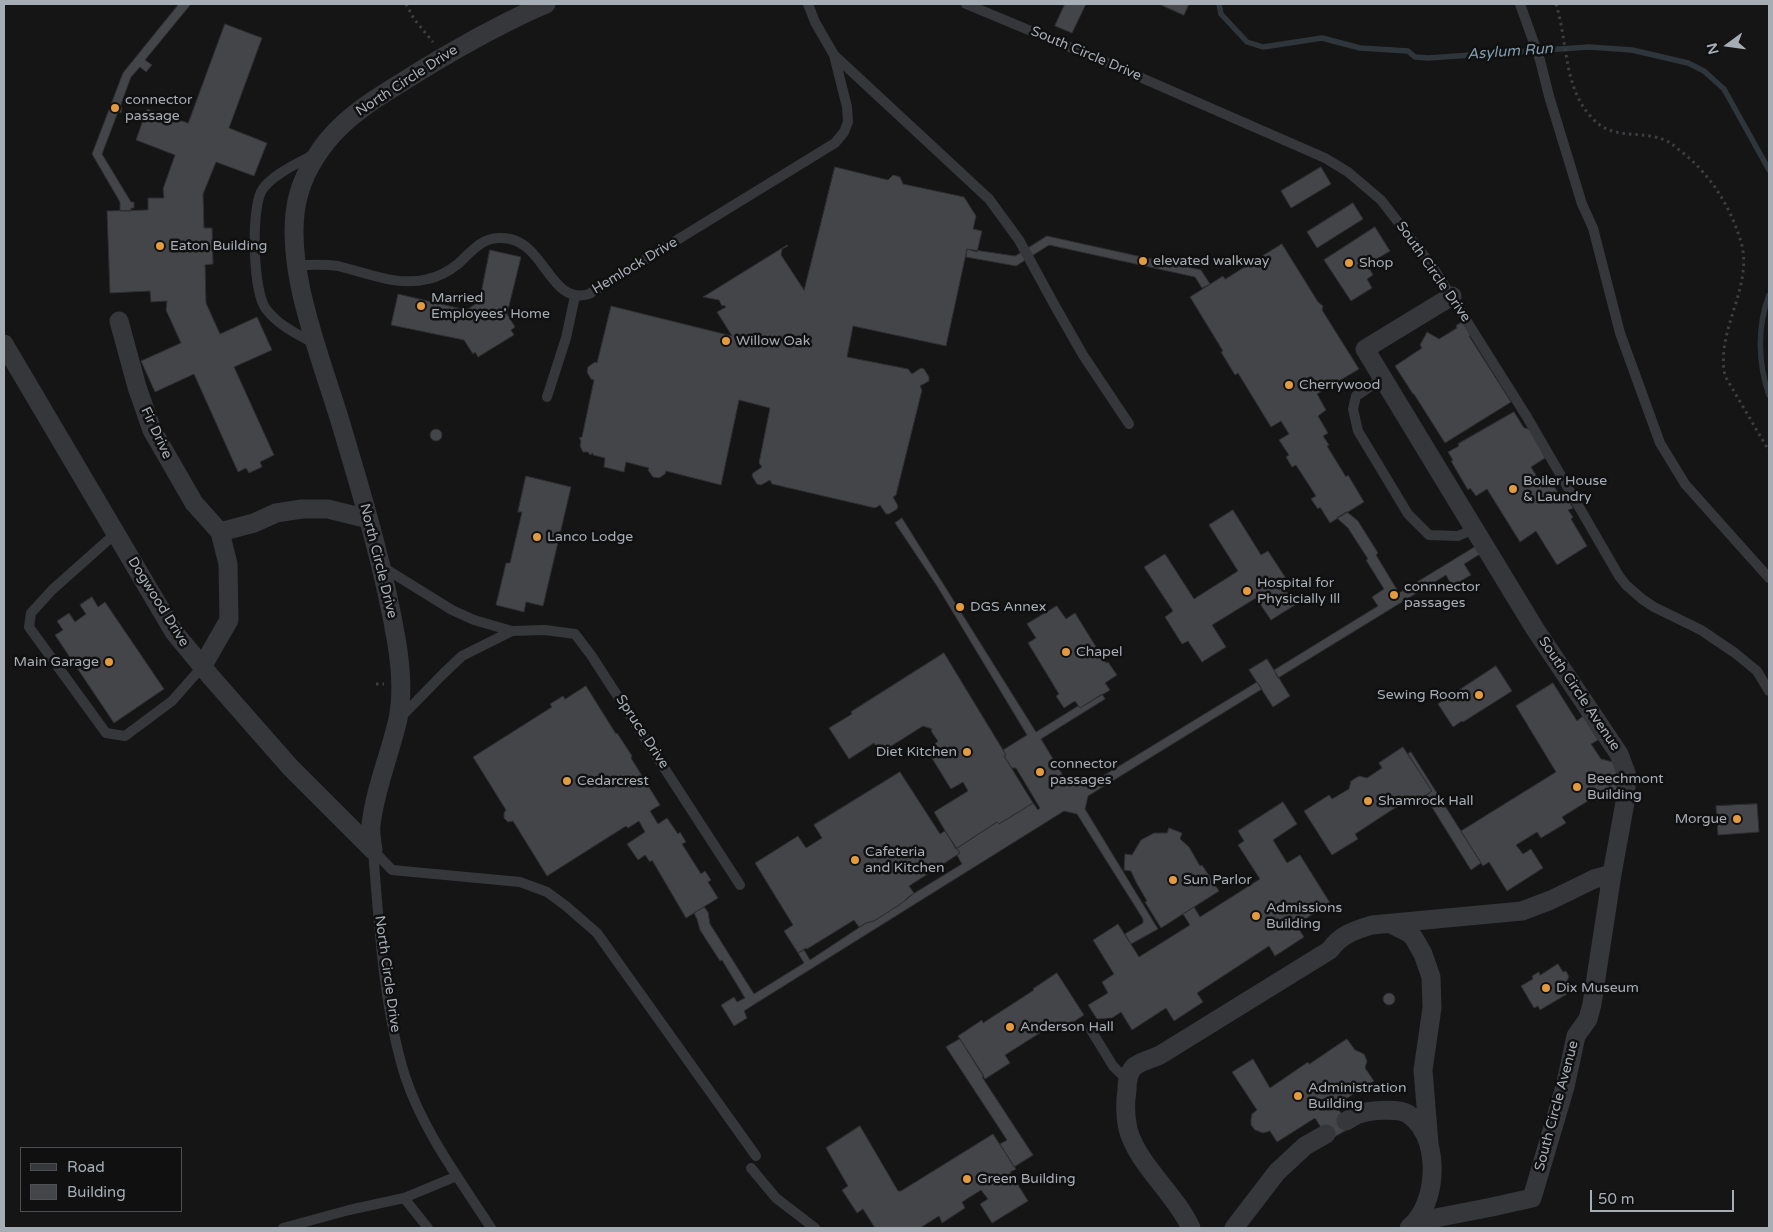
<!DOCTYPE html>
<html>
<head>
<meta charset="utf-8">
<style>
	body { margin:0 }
	#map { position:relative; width:1773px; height:1232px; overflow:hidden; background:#151516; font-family:"Varela Round",sans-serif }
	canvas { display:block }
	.frame { position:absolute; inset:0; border:5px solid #a7adb5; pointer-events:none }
	.legend { position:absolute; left:20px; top:1147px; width:162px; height:65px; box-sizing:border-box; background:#101011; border:1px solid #4c4f53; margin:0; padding:6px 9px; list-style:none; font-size:15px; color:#a7adb5 }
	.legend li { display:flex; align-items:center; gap:10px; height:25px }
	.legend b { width:25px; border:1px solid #4c4f53 }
	.north { position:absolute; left:1703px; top:20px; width:50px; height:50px; -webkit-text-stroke:4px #101011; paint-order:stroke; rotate:256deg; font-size:14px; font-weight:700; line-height:20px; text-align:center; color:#a7adb5 }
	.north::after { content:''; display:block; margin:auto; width:18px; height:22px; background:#a7adb5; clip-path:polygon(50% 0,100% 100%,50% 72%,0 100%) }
	.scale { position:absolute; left:1590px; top:1190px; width:144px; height:22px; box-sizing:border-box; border:2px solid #a7adb5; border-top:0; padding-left:6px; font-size:15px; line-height:18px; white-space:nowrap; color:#a7adb5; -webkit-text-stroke:4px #101011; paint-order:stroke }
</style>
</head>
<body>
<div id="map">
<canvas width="1773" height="1232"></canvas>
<div class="frame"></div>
<ul class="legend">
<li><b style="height:6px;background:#36373b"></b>Road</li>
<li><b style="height:14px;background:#444549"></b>Building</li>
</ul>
<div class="north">N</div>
<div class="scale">50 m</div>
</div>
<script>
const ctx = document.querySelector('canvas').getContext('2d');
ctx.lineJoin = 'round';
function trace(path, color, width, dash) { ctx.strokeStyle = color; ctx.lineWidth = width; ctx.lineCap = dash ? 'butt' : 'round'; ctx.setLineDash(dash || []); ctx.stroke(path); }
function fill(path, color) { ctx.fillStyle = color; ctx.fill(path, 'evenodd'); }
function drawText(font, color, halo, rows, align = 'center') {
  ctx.font = font + ' "Varela Round",sans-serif'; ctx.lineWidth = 5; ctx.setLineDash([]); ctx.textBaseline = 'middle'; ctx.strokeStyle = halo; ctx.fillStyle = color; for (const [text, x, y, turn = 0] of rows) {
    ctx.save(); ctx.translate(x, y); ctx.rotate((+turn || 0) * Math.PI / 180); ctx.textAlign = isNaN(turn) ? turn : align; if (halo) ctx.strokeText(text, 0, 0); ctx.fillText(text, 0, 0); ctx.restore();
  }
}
const stream = new Path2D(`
	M1219 4 1221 14 1247 42 1263 47 1322 38 1360 48 1408 51 1415 57 1428 58 1589 47 1632 50 1688 63 1704 71 1724 89 1769 170
	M1769 295C1757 326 1758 364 1769 395`);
const building = new Path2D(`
	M179 4H191L145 60 152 65 146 72 140 67 131 77 120 107 122 108 121 113 118 112 102 154 131 202H134V208H131V211H120V202L92 154 123 73Z
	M1065 4H1086L1072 33 1055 26Z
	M1159 4H1189L1184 15Z
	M225 24 262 38 229 128 267 143 254 176 216 162 203 194 204 228H212L213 264 205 265 206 303 220 334 257 317 272 350 234 367 274 455 260 462 262 467 249 473 246 468 238 472 194 374 155 392 141 361 181 343 166 310 167 301 151 302 150 291 110 293 107 211 148 210V198H164L163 189 175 155 136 140 147 109 188 123Z
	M835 167 888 180 893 175 900 177 903 184 964 197 976 216 973 229 982 231 977 252 967 249 946 346 853 326 847 357 908 369 912 374 921 368 924 369 929 377V381L920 386 922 390 896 495 893 497 898 506 897 509 889 514H886L880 505 875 508 772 484 770 480 761 485 757 484 752 476 753 473 762 467 759 463 770 408 739 400 721 485 666 471 665 474 659 478 653 477 648 470 649 468 626 462 624 472 604 467 605 458 593 455V453L590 455 588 452H583L580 446 581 441 579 438 582 437 594 380 591 379 587 372 588 367 595 362 597 363 611 306 732 336 717 312 726 307 724 305 722 306 719 300 703 297 787 245 788 246 782 249 781 255 804 290Z
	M1321 167 1331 184 1291 208 1281 191Z
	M1353 203 1363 219 1317 248 1307 232Z
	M1375 227 1390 251 1367 265 1373 275 1367 279 1372 288 1351 301 1324 260Z
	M1047 236 1201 270 1210 284 1202 288 1195 277 1049 245 1016 266 966 257 967 249 1015 256Z
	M1282 244 1318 302 1323 306 1322 310 1359 369 1317 394 1326 410 1318 416 1328 433 1323 436 1329 445 1327 446 1346 477 1348 475 1364 502 1330 523 1320 507 1318 509 1311 499 1316 496 1296 465 1292 467 1286 457 1289 455 1279 440 1289 434 1281 421 1271 427 1238 373 1235 375 1221 352 1223 351 1190 297 1223 276 1225 279Z
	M490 250 521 257 507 314 515 327 511 330 514 335 478 357 475 352 473 354 464 340 391 325 398 294 466 310 479 302Z
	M1465 320 1473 333 1469 336 1511 402 1445 443 1414 394H1413L1395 366 1422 348 1420 345 1427 332 1439 339 1457 328 1456 326Z
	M1514 412 1524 428H1526L1533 432 1545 458 1531 467 1542 485 1550 480 1559 494 1563 492 1573 508 1568 510 1573 517 1571 519 1587 546 1557 565 1536 531 1520 542 1487 489 1476 496 1470 488 1468 490 1451 461 1453 460 1448 452 1459 446 1458 444Z
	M430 435a6 6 0 1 1 12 0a6 6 0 1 1-12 0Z
	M526 476 571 487 543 606 526 602 524 612 496 605 506 563H510L522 512H518Z
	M1233 510 1261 555 1268 551 1287 580 1281 583 1295 605 1271 620 1256 598 1212 625 1226 647 1202 662 1188 641 1182 644 1165 617 1173 611 1144 567 1165 554 1194 599 1238 571 1209 525Z
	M1347 512 1358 521 1378 553 1376 555 1399 593 1476 546 1480 554 1464 564 1471 575 1452 586 1446 575 1278 678 1274 670 1378 606 1372 597 1384 589 1366 560 1368 559 1348 528 1337 518Z
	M902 518 1036 732 1078 706 1080 708 1102 694 1105 699 1041 739 1068 784 1082 776 1088 785 1257 682 1262 689 1088 796 1085 809 1158 929 1131 944 1125 934 1143 923V919L1077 814 1064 811 750 1007 744 1011 747 1018 734 1026 721 1005 734 997 737 1002 745 998 722 960 720 961 700 930 697 919 694 913 704 907 708 912 710 924 754 994 804 963 798 953 804 950 810 960 866 923 874 921 902 903 908 897 962 864 957 855 960 853 957 848 997 822 999 824 1033 803 1038 810 1040 808 1016 768H1012L1004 756 1006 755 1003 750 1027 735 937 586 895 523Z
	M92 597 98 607 105 602 164 689 114 723 55 635 63 630 57 621 69 613 75 622 86 614 80 605Z
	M1057 606 1066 619 1075 613 1106 663 1108 662 1117 675 1105 683 1110 690 1080 708 1075 701 1064 708 1056 696 1059 694 1028 643 1036 638 1027 624Z
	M944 653 1006 755 1004 756 1033 803 999 824 997 822 956 849 934 812 968 791 963 782 951 789 930 755 932 754 929 749 938 741 931 731 932 729 923 726 880 753 874 743 849 759 829 728 852 714 851 712Z
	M1267 659 1290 696 1273 707 1249 670Z
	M1496 666 1512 691 1463 722 1462 721 1453 727 1438 704Z
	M1553 683 1577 721 1583 716 1598 740 1591 744 1601 759 1613 762 1623 786 1620 792 1611 799 1599 801 1591 799 1562 817 1566 823 1541 838 1537 832 1516 845 1523 854 1531 849 1543 868 1507 891 1489 862 1483 866 1461 831 1556 772 1516 706Z
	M586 686 616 734 617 733 632 756 631 758 660 805 650 811 658 824 667 818 678 834 680 832 686 842 682 844 701 874 705 871 711 880 708 882 718 898 686 918 652 860 650 862 645 855 638 860 627 844 645 832 639 821 628 828 626 826 547 876 513 821 508 822 504 818V813L506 810 473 757 552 707 550 704 563 696 565 699Z
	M1403 747 1432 791 1407 807 1404 802 1355 834 1358 839 1332 855 1304 811 1329 795 1332 799 1349 789 1351 781 1359 776 1367 778 1382 768 1379 763Z
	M1411 752 1481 863 1471 870 1425 796 1432 791 1408 754Z
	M900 772 940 834 945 831 960 853 909 886 914 893 902 903 874 921 866 923 859 927 854 920 807 949 806 948 798 953 784 931 793 925 755 863 798 836 806 848 822 838 814 825Z
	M1283 802 1297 824 1273 840 1287 863 1300 855 1330 903 1296 925 1304 937 1275 956 1269 946 1197 993 1203 1002 1174 1021 1166 1008 1132 1030 1121 1012 1112 1018 1097 1019 1088 1005 1108 993 1102 982 1114 974 1093 940 1118 924 1139 957 1190 925 1183 914 1194 907 1200 917 1260 879 1238 845 1244 841 1238 831Z
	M1757 804 1759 832 1718 835 1716 806Z
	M1169 828 1182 833 1180 839 1189 847 1200 866 1202 865 1219 891 1161 928 1145 902 1147 901 1136 882 1131 871 1124 870 1125 854 1132 855 1141 840 1154 833H1167Z
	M1558 964 1563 972 1566 971 1569 977 1567 980 1571 987 1565 990 1567 994 1540 1010 1538 1006 1534 1008 1521 986 1533 979 1532 976 1539 972 1540 975Z
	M1057 973 1084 1015 1059 1031 1054 1024 1005 1055 1010 1063 985 1079 958 1036 982 1020 983 1023 1034 990 1033 989Z
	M1383 999a6 6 0 1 1 12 0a6 6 0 1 1-12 0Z
	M960 1039 984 1076 982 1077 1033 1155 1014 1167 1000 1144 1007 1140 946 1047Z
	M1347 1039 1355 1050 1364 1054 1367 1061 1365 1068 1374 1081 1336 1105 1350 1128 1329 1140 1315 1118 1277 1142 1270 1131 1263 1133 1255 1130 1251 1125V1119L1252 1114 1257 1110 1232 1072 1253 1059 1270 1088 1308 1062 1309 1064Z
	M860 1126 898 1191H901L993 1134 1016 1169 1010 1172 1028 1201 992 1223 980 1204 988 1199 981 1190 962 1202 965 1208 942 1223 939 1216 920 1228H875L863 1209 857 1213 842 1190 848 1186 826 1148Z`);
const path = new Path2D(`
	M406 4 414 19 433 42
	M1556 4C1568 42 1563 87 1592 118 1610 138 1632 132 1655 137 1665 139 1671 143 1678 149 1709 172 1730 205 1741 242 1754 287 1715 330 1725 376L1769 451
	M376 684H384`);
const service = new Path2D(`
	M966 4 1103 61 1325 158 1348 172 1381 200 1432 266 1527 417 1619 576 1626 585 1642 599 1654 607 1701 630 1735 653 1757 671 1769 691
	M1520 4 1540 60 1549 96 1582 204 1593 228 1620 333 1660 443 1685 484 1769 578
	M834 55 989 199 1019 240 1055 306 1083 355 1129 424
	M313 155C298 163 268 177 261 192 251 212 253 292 266 309 279 326 297 334 315 344
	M296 265C310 265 325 264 338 266 367 273 398 287 428 279 438 277 449 271 458 264 475 248 484 234 510 239 545 246 552 306 589 294L835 143 844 132 848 122 847 107 834 55 815 22 808 4
	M1383 378 1356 396 1353 409 1358 431 1408 514 1429 535 1458 536 1474 529
	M547 397 566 338 575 296
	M116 533 52 590 31 613 29 627 106 733 125 736 172 701 202 667
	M381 566 452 610 474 620 512 631 462 656 443 674 400 718
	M512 631 545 630 575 634 591 655 740 885
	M373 850 392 870 520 882 547 892 566 906 597 933 756 1156
	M373 850C379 924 383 1005 405 1076 423 1131 460 1180 491 1228
	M1091 1030 1113 1066 1127 1080
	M751 1168 776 1198 815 1228
	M404 1198 428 1228
	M283 1228 349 1210 404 1198 457 1176`);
const minor = new Path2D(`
	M119 321 137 387 152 430 194 503 220 532 228 564 229 620 202 667
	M4 344 174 632 211 677 290 767 373 850
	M220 532 254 523 276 513 302 509H328L368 519
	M373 850C372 842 370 833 371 825 375 789 390 754 398 719 403 694 401 669 397 644 385 572 364 501 343 431 324 364 279 262 299 193 306 169 322 144 341 126 365 103 395 87 423 69 463 45 503 22 546 4
	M1391 924 1409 933 1414 938 1423 954 1431 977 1432 1008 1423 1070 1429 1143
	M1346 1121C1350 1119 1355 1115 1359 1114 1370 1110 1399 1108 1408 1114 1440 1135 1438 1196 1415 1222
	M1191 1228C1175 1193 1137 1164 1128 1129 1125 1116 1125 1103 1127 1090 1127 1081 1128 1072 1135 1066 1142 1061 1152 1059 1160 1055L1330 950C1340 935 1355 930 1372 925L1522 911 1551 900 1594 879 1612 874
	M1234 1228 1277 1172 1305 1146 1326 1134
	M1409 1228 1415 1222 1492 1207 1532 1198 1565 1087 1576 1036 1588 1019 1592 1004 1612 874 1626 797V773L1619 754 1535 629 1365 349 1452 296`);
const markers = [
	[115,108,5,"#e39b40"],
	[160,246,5,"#e39b40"],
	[1143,261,5,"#e39b40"],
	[1349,263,5,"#e39b40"],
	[421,306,5,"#e39b40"],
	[726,341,5,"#e39b40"],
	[1289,385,5,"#e39b40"],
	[1513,489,5,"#e39b40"],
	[537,537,5,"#e39b40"],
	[1247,591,5,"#e39b40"],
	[1394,595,5,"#e39b40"],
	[960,607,5,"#e39b40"],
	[1066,652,5,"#e39b40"],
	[109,662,5,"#e39b40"],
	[1479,695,5,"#e39b40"],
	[967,752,5,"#e39b40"],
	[1040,772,5,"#e39b40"],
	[567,781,5,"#e39b40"],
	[1577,787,5,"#e39b40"],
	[1368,801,5,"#e39b40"],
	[1737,819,5,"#e39b40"],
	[855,860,5,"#e39b40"],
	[1173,880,5,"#e39b40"],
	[1256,916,5,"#e39b40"],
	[1546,988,5,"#e39b40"],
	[1010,1027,5,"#e39b40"],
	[1298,1096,5,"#e39b40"],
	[967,1179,5,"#e39b40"]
];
const streetNames = [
	["South Circle Drive",1086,54,23],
	["North Circle Drive",407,81,-33],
	["Hemlock Drive",635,266,-31],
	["South Circle Drive",1433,272,55],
	["Fir Drive",156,433,65],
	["North Circle Drive",378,561,76],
	["Dogwood Drive",158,602,58],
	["South Circle Avenue",1579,694,56],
	["Spruce Drive",642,732,57],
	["North Circle Drive",387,974,82],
	["South Circle Avenue",1557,1106,-75]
];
const poiNames = [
	["connector",125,100],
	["passage",125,116],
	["Eaton Building",170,246],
	["elevated walkway",1153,261],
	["Shop",1359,263],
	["Married",431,298],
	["Employees' Home",431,314],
	["Willow Oak",736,341],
	["Cherrywood",1299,385],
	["Boiler House",1523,481],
	["& Laundry",1523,497],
	["Lanco Lodge",547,537],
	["Hospital for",1257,583],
	["Physicially Ill",1257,599],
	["connnector",1404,587],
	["passages",1404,603],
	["DGS Annex",970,607],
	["Chapel",1076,652],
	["Main Garage",99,662,"right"],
	["Sewing Room",1469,695,"right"],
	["Diet Kitchen",957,752,"right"],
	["connector",1050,764],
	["passages",1050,780],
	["Beechmont",1587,779],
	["Building",1587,795],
	["Cedarcrest",577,781],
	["Shamrock Hall",1378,801],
	["Morgue",1727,819,"right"],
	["Cafeteria",865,852],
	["and Kitchen",865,868],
	["Sun Parlor",1183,880],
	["Admissions",1266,908],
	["Building",1266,924],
	["Dix Museum",1556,988],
	["Anderson Hall",1020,1027],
	["Administration",1308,1088],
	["Building",1308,1104],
	["Green Building",977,1179]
];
const waterNames = [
	["Asylum Run",1510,52,-4]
];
trace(stream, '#2e363b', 5.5);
fill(building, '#444549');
trace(building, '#2f2f32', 1);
trace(path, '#3c3e42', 3, [2.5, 4]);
trace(service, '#36373b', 10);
trace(minor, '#36373b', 19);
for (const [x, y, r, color] of markers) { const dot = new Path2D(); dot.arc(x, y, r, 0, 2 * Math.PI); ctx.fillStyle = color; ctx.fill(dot); trace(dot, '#101011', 2); }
drawText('14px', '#a7adb5', '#101011', streetNames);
drawText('14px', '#a7adb5', '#101011', poiNames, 'left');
drawText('italic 15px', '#819dae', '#101011', waterNames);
</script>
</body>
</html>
